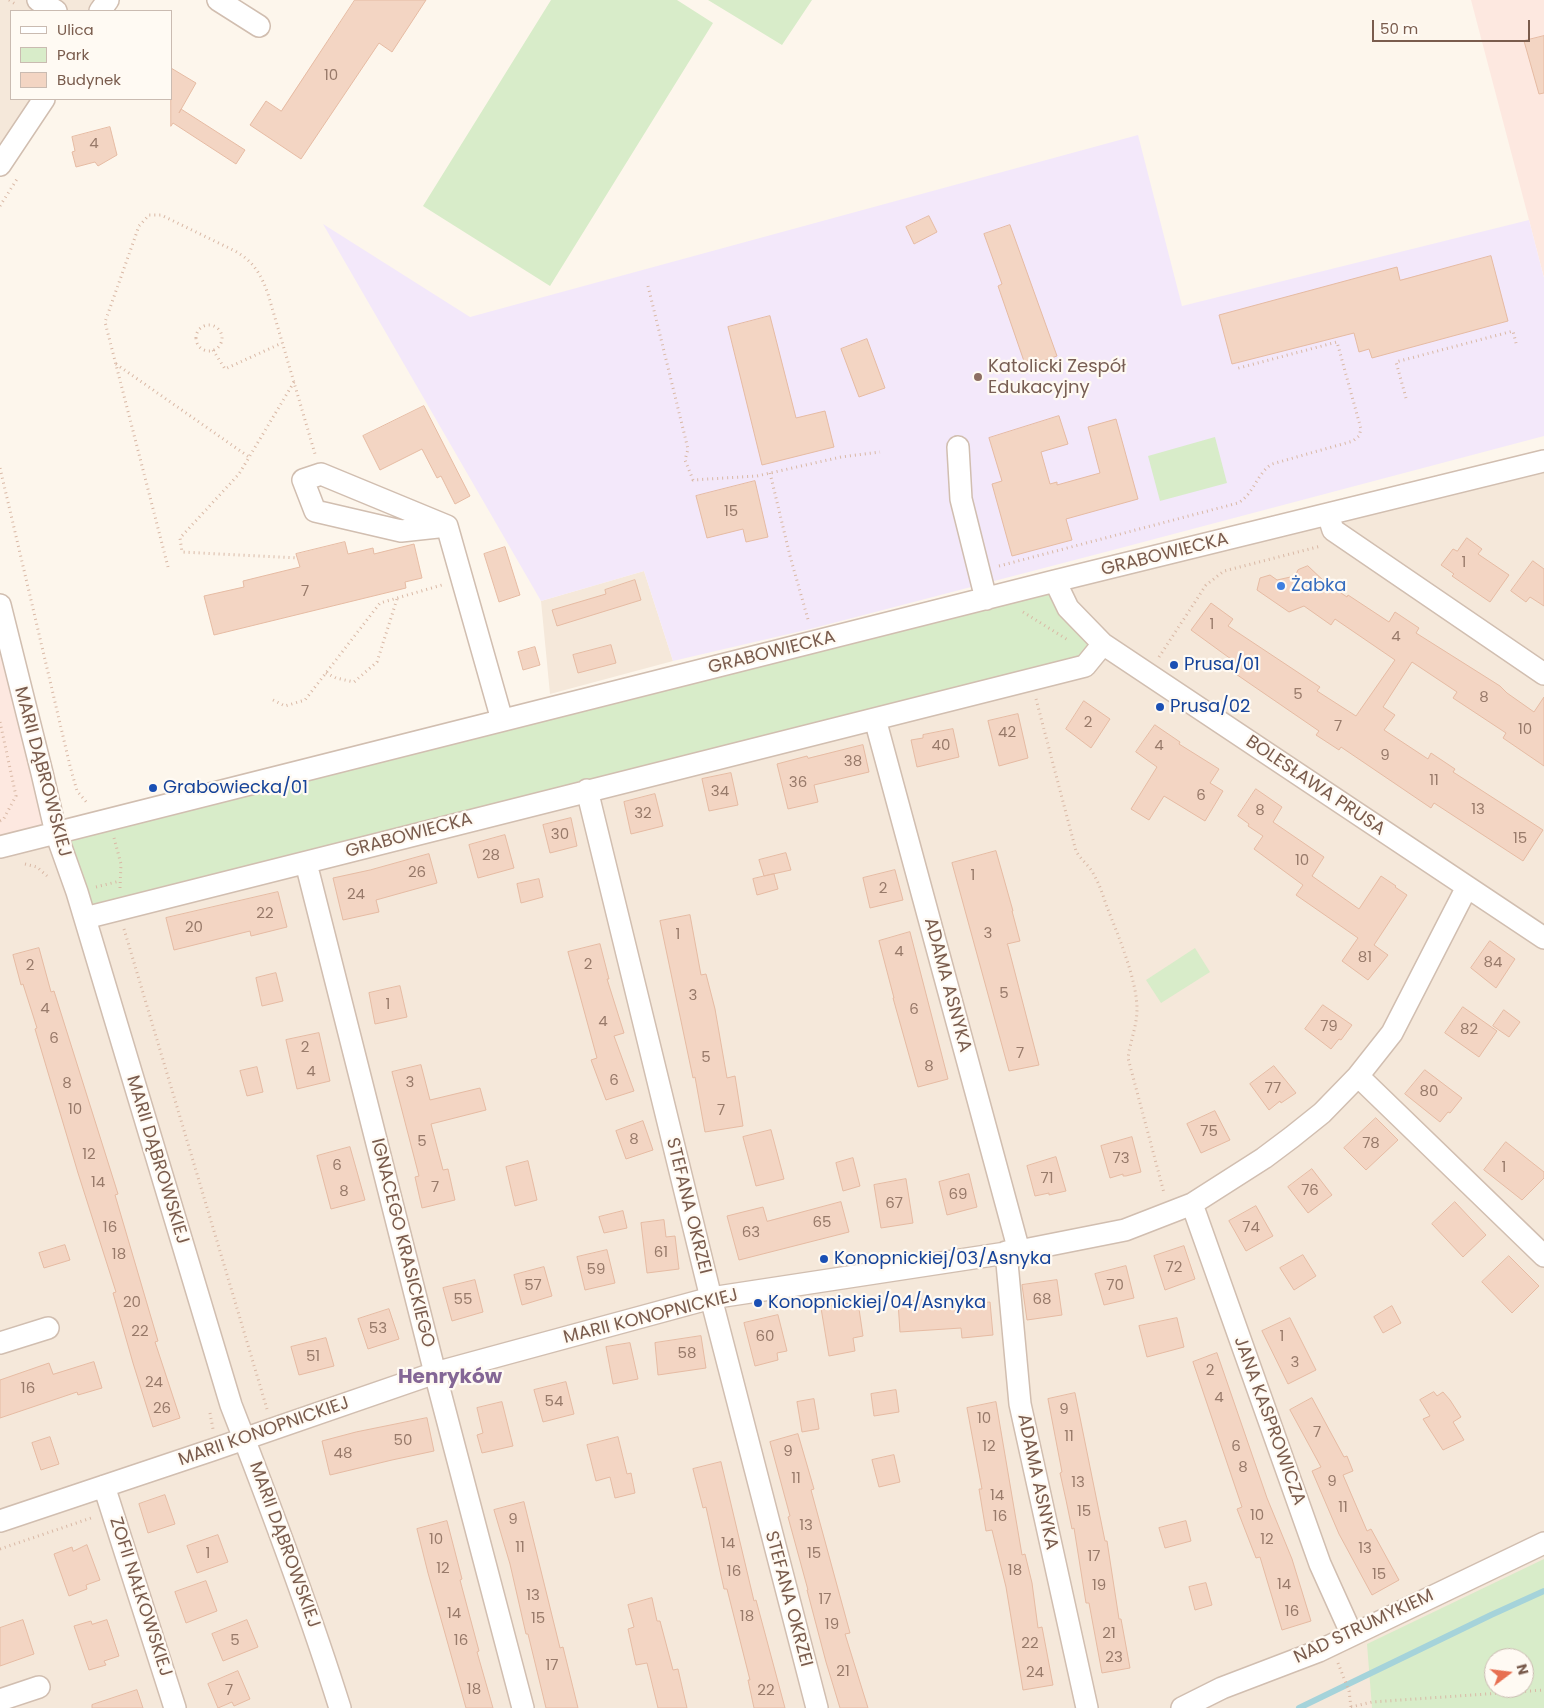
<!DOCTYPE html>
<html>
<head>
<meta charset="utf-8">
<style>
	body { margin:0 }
	#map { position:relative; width:1544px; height:1708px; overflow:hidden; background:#fdf6ec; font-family:Poppins,sans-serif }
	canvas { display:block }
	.legend { position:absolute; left:10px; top:10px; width:162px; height:90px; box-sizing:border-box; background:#fffaf3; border:1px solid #cabbb1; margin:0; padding:6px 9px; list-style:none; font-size:15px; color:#7a5c4d }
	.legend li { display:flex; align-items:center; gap:10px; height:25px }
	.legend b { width:25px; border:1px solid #cabbb1 }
	.north { position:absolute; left:1484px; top:1648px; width:50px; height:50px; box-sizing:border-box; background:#fffaf3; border:1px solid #cabbb1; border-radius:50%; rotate:75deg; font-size:14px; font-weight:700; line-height:20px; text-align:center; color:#7a5c4d }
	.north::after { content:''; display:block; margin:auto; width:18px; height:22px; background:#e76f51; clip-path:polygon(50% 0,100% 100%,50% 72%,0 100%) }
	.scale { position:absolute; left:1372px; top:20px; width:158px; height:22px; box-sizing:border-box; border:2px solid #7a5c4d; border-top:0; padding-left:6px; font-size:15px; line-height:18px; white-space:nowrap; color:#7a5c4d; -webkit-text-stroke:4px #fffaf3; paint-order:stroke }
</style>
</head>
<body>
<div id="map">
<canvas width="1544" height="1708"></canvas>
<ul class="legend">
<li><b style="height:6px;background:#fff"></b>Ulica</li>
<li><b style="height:14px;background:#d8ecc9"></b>Park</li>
<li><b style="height:14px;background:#f3d5c3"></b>Budynek</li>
</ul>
<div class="north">N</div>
<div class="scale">50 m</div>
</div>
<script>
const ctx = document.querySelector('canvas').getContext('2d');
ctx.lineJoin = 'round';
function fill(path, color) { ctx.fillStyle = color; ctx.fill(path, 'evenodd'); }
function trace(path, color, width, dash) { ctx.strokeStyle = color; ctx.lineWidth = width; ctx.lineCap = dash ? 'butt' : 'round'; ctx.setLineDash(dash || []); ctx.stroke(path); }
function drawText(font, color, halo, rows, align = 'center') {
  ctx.font = font + ' Poppins,sans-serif'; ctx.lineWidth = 4.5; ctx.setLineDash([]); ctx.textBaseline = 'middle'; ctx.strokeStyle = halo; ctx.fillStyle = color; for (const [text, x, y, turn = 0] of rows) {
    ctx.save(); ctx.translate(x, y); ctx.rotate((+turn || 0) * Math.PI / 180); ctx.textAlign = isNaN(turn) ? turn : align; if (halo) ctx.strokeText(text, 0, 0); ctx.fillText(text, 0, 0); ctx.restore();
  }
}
const residential = new Path2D(`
	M0 0H108L100 11H11V99H44L0 165Z
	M1544 461V1708H0V847ZM1494 1658H1524V1688H1494Z
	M644 571 673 661 550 694 541 601Z`);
const commercial = new Path2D(`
	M1471 0H1544V278L1529 220Z
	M0 605 56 833 0 847Z`);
const education = new Path2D(`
	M1138 135 1182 306 1529 220 1544 278V436L1113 550 810 629 673 661 644 571 541 601 323 224 470 317Z`);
const green = new Path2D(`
	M551 0H677L713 23 550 286 423 206Z
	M708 0H812L782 45Z
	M1215 437 1227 483 1160 501 1148 456Z
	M1055 581 1103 644 1093 656 85 918 56 833Z
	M1195 948 1210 972 1161 1003 1146 980Z
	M1544 1559V1708H1372L1367 1644ZM1494 1658H1524V1688H1494Z`);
const stream = new Path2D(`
	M1299 1708 1491 1615 1544 1591`);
const building = new Path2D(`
	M355 0H426L392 52 379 43 301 159 250 125 266 101 281 111Z
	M1544 36V93L1539 94 1524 41Z
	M171 68 196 83 179 113 181 109 245 150 236 164 173 123 171 126Z
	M110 127 117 155 98 166 95 162 76 167 72 152 75 151 72 137Z
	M929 216 937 232 914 244 906 227Z
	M1010 225 1057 356 1026 367 998 286 1002 284 984 234Z
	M1491 256 1508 321 1372 358 1369 349 1359 352 1354 333 1232 364 1219 315 1397 267 1400 280Z
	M770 316 796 418 825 411 834 447 762 465 728 327Z
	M867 339 885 388 859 397 841 349Z
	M424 406 470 496 455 504 441 476 437 478 422 449 380 470 363 436Z
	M1059 416 1068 444 1041 452 1050 484 1057 482V485L1100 473 1088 427 1116 419 1138 499 1066 519 1072 540 1012 556 992 484 1002 481 989 438Z
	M755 481 768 537 746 542 743 529 707 538 696 496Z
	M1467 538 1482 549 1478 554 1509 575 1490 602 1452 576 1454 574 1441 565 1453 549 1457 551Z
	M345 542 348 554 373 548 374 554 414 544 422 578 405 582 406 588 214 635 204 596 244 587 243 581 300 567 296 554Z
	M505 547 520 595 499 602 484 554Z
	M1533 561 1544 569V606L1530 597 1526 602 1511 591Z
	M1308 566 1326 583 1347 597 1348 595 1389 622 1395 612 1419 628 1416 633 1500 686 1507 693 1534 712 1544 697V766L1503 738 1506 733 1453 698 1457 692 1412 662 1383 707 1395 715 1384 730 1428 759 1431 753 1455 769 1453 772 1543 830 1523 861 1434 803 1431 808 1341 747 1339 750 1316 735 1319 731 1230 670 1235 662 1191 630 1211 603 1233 619 1228 626 1320 687 1317 691 1356 716 1395 660 1335 619 1331 625 1304 606 1289 612 1257 590 1260 578 1270 575 1277 580 1295 576 1298 570Z
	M635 580 641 600 557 626 552 610 606 594 605 590Z
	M611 645 616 663 578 673 573 655Z
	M535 647 540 665 523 670 518 652Z
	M1084 701 1110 719 1091 748 1066 729Z
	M1018 714 1028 758 999 766 988 721Z
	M1155 725 1180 742 1179 744 1219 769 1210 783 1223 791 1205 821 1164 796 1149 820 1131 809 1157 767 1136 752Z
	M953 729 959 757 917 767 911 740 923 738V735Z
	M863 745 869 772 814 785 818 802 788 809 777 764 807 756 808 758Z
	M731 773 738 805 709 811 702 779Z
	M1256 789 1282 807 1273 822 1324 857 1312 876 1359 909 1381 876 1396 886 1395 887 1407 895 1374 945 1388 955 1368 980 1342 961 1358 938 1296 895 1303 885 1254 849 1263 836 1248 826 1249 824 1238 816Z
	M655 794 663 826 631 834 624 802Z
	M571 818 577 846 550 853 543 825Z
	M505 835 514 868 478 878 469 845Z
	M996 851 1013 911H1012L1020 941 1007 944 1008 946 1039 1065 1009 1071 952 863Z
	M786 853 791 870 764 876 759 860Z
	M429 854 437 883 376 900 379 912 343 920 333 878 370 870Z
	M895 870 903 900 870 908 863 878Z
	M774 874 778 889 757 895 753 879Z
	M539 879 543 897 521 903 517 884Z
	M278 892 287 927 251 936 250 931 174 950 166 918Z
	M690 915 701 975 706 974 715 1009 727 1078 735 1076 743 1126 705 1132 695 1077 693 1078 660 921Z
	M910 932 948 1079 918 1087 893 998H894L879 941Z
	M1490 941 1515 959 1496 988 1471 968Z
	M600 944 609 979H607L624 1033 614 1036 634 1091 606 1100 591 1060 597 1058 568 952Z
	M39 948 51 992 54 991 118 1194 115 1195 158 1341 155 1342 180 1418 153 1427 133 1363 113 1293 116 1292 78 1173 35 1029 37 1028 23 984 21 985 13 955Z
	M276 973 283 1001 262 1006 256 978Z
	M400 986 407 1017 375 1024 369 993Z
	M1323 1005 1352 1025 1341 1040 1339 1039 1331 1049 1305 1029Z
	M1463 1007 1497 1031 1479 1057 1445 1033Z
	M1504 1010 1520 1022 1509 1037 1493 1026Z
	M319 1033 330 1081 297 1089 286 1040Z
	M421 1065 430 1100 480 1088 486 1110 431 1124 443 1170 448 1169 455 1200 422 1208 415 1177 419 1176 392 1072Z
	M1274 1066 1296 1093 1281 1103 1280 1101 1269 1110 1250 1084Z
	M257 1067 263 1092 247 1096 240 1071Z
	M1425 1070 1462 1098 1450 1113 1448 1112 1440 1122 1405 1094Z
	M1215 1111 1230 1140 1201 1153 1187 1124Z
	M1376 1118 1398 1140 1366 1170 1344 1148Z
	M643 1121 653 1150 626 1159 616 1131Z
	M771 1130 784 1179 756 1186 743 1137Z
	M1132 1137 1141 1172 1126 1176H1123V1174L1110 1178 1101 1146Z
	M1506 1142 1544 1172V1178L1522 1200 1484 1170Z
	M350 1147 365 1200 331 1209 317 1156Z
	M1056 1157 1066 1191 1049 1195V1193L1035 1196 1027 1166Z
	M853 1158 860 1186 843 1191 836 1163Z
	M528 1161 537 1200 515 1206 506 1167Z
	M1312 1169 1332 1195 1308 1213 1288 1187Z
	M969 1174 977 1207 947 1215 939 1182Z
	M906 1179 913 1223 881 1228 874 1185Z
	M841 1202 849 1232 739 1260 727 1216 763 1207 767 1221Z
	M1455 1202 1486 1235 1463 1257 1432 1224Z
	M1256 1206 1273 1236 1246 1251 1229 1221Z
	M623 1211 627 1228 604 1233 599 1217Z
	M664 1220 666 1237 675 1236 679 1269 647 1273 641 1223Z
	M65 1245 70 1260 44 1268 39 1253Z
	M1184 1246 1195 1279 1165 1290 1154 1256Z
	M607 1250 615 1283 585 1290 577 1257Z
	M1303 1255 1316 1276 1294 1290 1280 1268Z
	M1509 1256 1539 1286 1512 1313 1482 1282Z
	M1126 1266 1134 1298 1104 1305 1095 1274Z
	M544 1267 552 1296 522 1305 514 1275Z
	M475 1280 483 1312 452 1321 443 1288Z
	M1057 1280 1062 1315 1027 1320 1022 1285Z
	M929 1300 930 1308 990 1302 993 1335 962 1338 961 1328 900 1332 898 1302Z
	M858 1302 863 1336 853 1338 855 1351 829 1356 821 1308Z
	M1392 1306 1401 1323 1383 1333 1374 1317Z
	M389 1309 399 1339 368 1349 358 1319Z
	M778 1315 787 1351 777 1353 778 1360 755 1366 744 1323Z
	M1177 1318 1184 1347 1147 1357 1139 1326Z
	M1290 1318 1316 1370 1288 1384 1262 1331Z
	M701 1336 706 1368 658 1375 655 1343Z
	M326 1338 334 1366 299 1375 291 1347Z
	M630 1343 638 1379 613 1384 606 1347Z
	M1217 1353 1267 1498 1292 1559 1311 1621 1282 1630 1260 1557 1256 1558 1237 1509 1242 1507 1193 1362Z
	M94 1362 102 1388 78 1395 77 1392 0 1418V1380L49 1363 53 1374Z
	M566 1382 574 1414 543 1422 534 1390Z
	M896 1390 899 1412 874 1416 871 1394Z
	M1434 1392 1437 1396 1443 1392 1450 1400 1461 1417 1453 1422 1464 1440 1443 1450 1423 1419 1430 1416 1420 1400Z
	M1075 1393 1105 1541H1107L1119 1619H1121L1130 1668 1102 1673 1089 1603H1086L1074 1528 1072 1529 1066 1500 1060 1473 1062 1472 1048 1399Z
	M1312 1398 1344 1457 1347 1456 1353 1471 1343 1475 1367 1531 1371 1529 1399 1580 1372 1595 1339 1534 1312 1471 1321 1467 1290 1410Z
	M814 1399 819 1429 802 1432 797 1402Z
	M502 1402 513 1446 482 1453 477 1435 483 1433 477 1408Z
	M996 1402 1022 1555 1025 1554 1032 1583 1038 1628 1042 1627 1053 1685 1023 1690 1006 1587 992 1530 986 1531 979 1489H982L967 1408Z
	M427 1418 434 1451 392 1460 330 1475 322 1441 356 1432Z
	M798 1434 814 1489 811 1490 850 1633 845 1634 868 1708H840L826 1662 807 1590H808L788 1517 790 1516 770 1442Z
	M50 1437 59 1464 41 1470 32 1443Z
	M618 1437 627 1474 631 1473 635 1493 615 1498 610 1477 596 1481 587 1445Z
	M894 1455 900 1482 879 1487 872 1460Z
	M721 1462 754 1601 756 1600 785 1708H754L748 1680H750L727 1589H724L706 1507 703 1508 693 1469Z
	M165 1495 175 1524 148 1533 139 1504Z
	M524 1502 560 1648 563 1647 578 1708H546L528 1634H526L510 1564 494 1510Z
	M447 1521 462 1579 460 1580 479 1651 477 1652 493 1708H466L428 1573 417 1529Z
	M1186 1521 1191 1541 1165 1548 1159 1528Z
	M218 1535 228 1562 197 1573 187 1546Z
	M87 1545 100 1580 86 1585 87 1589 69 1596 54 1554 72 1547 73 1551Z
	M206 1581 217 1611 186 1623 175 1592Z
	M1206 1583 1212 1605 1195 1610 1189 1587Z
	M652 1598 657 1621H660L673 1670 678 1669 687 1708H658L647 1663 636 1665 628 1629 634 1627 628 1605Z
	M23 1620 34 1654 0 1666V1628Z
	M107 1620 119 1656 104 1661 106 1665 89 1670 74 1626 91 1621 92 1624Z
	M247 1620 258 1647 223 1661 212 1634Z
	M238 1671 250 1699 234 1706 232 1702 218 1708 208 1684Z
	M137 1690 143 1708H92V1705Z`);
const path = new Path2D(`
	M9 0 17 5
	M0 206 17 179
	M648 286 688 449 685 460 693 480 757 476 841 457 880 452
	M196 338a13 13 0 1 1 26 0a13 13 0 1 1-26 0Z
	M213 350 225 369 282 343
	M116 364 249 457
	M294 382 239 474 180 538 182 552 297 558
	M1406 398 1396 362 1513 331 1517 347
	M0 468 70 766 77 791 88 804
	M770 473 790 556 809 623
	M999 566 1238 503C1254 494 1257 473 1272 464L1353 441 1359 436 1361 429 1337 342 1235 369
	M168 567 105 322 139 226 149 215H161L235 251C253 261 261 274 268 294L315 454
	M1023 612 1068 640
	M1159 657 1206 585 1224 571 1321 546
	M326 673 336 678 354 682 377 662 397 599
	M1036 699 1076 851C1081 860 1090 866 1094 875 1100 885 1103 896 1107 907 1118 935 1137 980 1137 1009 1137 1026 1130 1042 1128 1058L1164 1193
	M273 700 285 706 305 700 380 603 442 585
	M0 722 16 796 3 820 0 821
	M114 838 121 864 120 888
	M25 864 37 867 47 876
	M96 887 120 881
	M124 929 267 1409
	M210 1413 213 1429
	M0 1549 94 1517
	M1338 1663 1349 1691 1351 1707
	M1351 1707 1372 1702 1544 1690`);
const minor = new Path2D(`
	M38 0 56 11
	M218 0 259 26
	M100 11 108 0
	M0 165 44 99
	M958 447 961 499 986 599
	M1328 514 1333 530 1544 674
	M447 526 401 531 315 511 303 480 321 474 447 526 502 720
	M1055 581 1068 608 1103 644 1544 938
	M0 605 42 773 56 833 77 892 231 1405C270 1505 308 1606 340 1708
	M875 719 1019 1251
	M587 790 711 1298 817 1708
	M0 847 1055 581 1544 461
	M306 863 435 1373 523 1708
	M85 918 1085 666 1103 644
	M1358 1076 1544 1256
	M1192 1204 1320 1564 1352 1635
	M1006 1252 1020 1404 1087 1708
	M0 1343 48 1328
	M104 1486 175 1708
	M0 1521 212 1450 435 1373 711 1298 1019 1251 1125 1230 1192 1204 1264 1158 1292 1137 1322 1113 1358 1076 1392 1033 1467 887
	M0 1700 39 1687
	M1182 1708 1222 1688 1319 1651 1544 1543`);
const markers = [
	[978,377,5,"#8d6e63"],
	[1281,586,5,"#3f7fe0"],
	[1174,665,5,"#1a4fb4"],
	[1160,707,5,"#1a4fb4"],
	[153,788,5,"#1a4fb4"],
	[824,1259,5,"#1a4fb4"],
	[758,1303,5,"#1a4fb4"]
];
const numberNames = [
	["10",331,76],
	["4",94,144],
	["15",731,512],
	["1",1464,563],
	["7",305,592],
	["1",1212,625],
	["4",1396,637],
	["5",1298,695],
	["8",1484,698],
	["2",1088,723],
	["7",1338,727],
	["10",1525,730],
	["42",1007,733],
	["40",941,746],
	["4",1159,746],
	["9",1385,756],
	["38",853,762],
	["11",1434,781],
	["36",798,783],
	["34",720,792],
	["6",1201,796],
	["13",1478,810],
	["8",1260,811],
	["32",643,814],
	["30",560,835],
	["15",1520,839],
	["28",491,856],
	["10",1302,861],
	["26",417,873],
	["1",973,876],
	["2",883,889],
	["24",356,895],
	["22",265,914],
	["20",194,928],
	["3",988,934],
	["1",678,935],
	["4",899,952],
	["81",1365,958],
	["84",1493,963],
	["2",588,965],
	["2",30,966],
	["5",1004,994],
	["3",693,996],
	["1",388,1005],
	["4",45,1009],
	["6",914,1010],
	["4",603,1022],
	["79",1329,1027],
	["82",1469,1030],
	["6",54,1039],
	["2",305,1048],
	["7",1020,1054],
	["5",706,1058],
	["8",929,1067],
	["4",311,1072],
	["6",614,1081],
	["3",410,1083],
	["8",67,1084],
	["77",1273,1089],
	["80",1429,1092],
	["10",75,1110],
	["7",721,1111],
	["75",1209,1132],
	["8",634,1140],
	["5",422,1142],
	["78",1371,1144],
	["12",89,1155],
	["73",1121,1159],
	["6",337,1166],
	["1",1504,1168],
	["71",1047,1179],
	["14",98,1183],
	["7",435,1188],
	["76",1310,1191],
	["8",344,1192],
	["69",958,1195],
	["67",894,1204],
	["65",822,1223],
	["16",110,1228],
	["74",1251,1228],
	["63",751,1233],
	["61",661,1253],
	["18",119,1255],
	["72",1174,1268],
	["59",596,1270],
	["57",533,1286],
	["70",1115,1286],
	["55",463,1300],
	["68",1042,1300],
	["20",132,1303],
	["53",378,1329],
	["22",140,1332],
	["60",765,1337],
	["1",1282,1337],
	["58",687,1354],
	["51",313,1357],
	["3",1295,1363],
	["2",1210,1371],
	["24",154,1383],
	["16",28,1389],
	["4",1219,1398],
	["54",554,1402],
	["26",162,1409],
	["9",1064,1410],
	["10",984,1419],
	["7",1317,1433],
	["11",1069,1437],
	["50",403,1441],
	["12",989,1447],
	["6",1236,1447],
	["9",788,1452],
	["48",343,1454],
	["8",1243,1468],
	["11",796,1479],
	["9",1332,1482],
	["13",1078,1483],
	["14",997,1496],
	["11",1343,1508],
	["15",1084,1512],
	["10",1257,1516],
	["16",1000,1517],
	["9",513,1520],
	["13",806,1526],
	["10",436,1540],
	["12",1267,1540],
	["14",728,1544],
	["11",520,1548],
	["13",1365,1549],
	["1",208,1554],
	["15",814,1554],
	["17",1094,1557],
	["12",443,1569],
	["18",1015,1571],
	["16",734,1572],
	["15",1379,1575],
	["14",1284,1585],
	["19",1099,1586],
	["13",533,1596],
	["17",825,1600],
	["16",1292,1612],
	["14",454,1614],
	["18",747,1617],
	["15",538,1619],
	["19",832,1625],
	["21",1109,1634],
	["5",235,1641],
	["16",461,1641],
	["22",1030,1644],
	["23",1114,1658],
	["17",552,1666],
	["21",843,1672],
	["24",1035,1673],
	["18",474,1690],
	["7",229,1691],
	["22",766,1691]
];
const educationNames = [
	["Katolicki Zespół",988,367],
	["Edukacyjny",988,388]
];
const streetNames = [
	["GRABOWIECKA",1165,555,-14],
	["GRABOWIECKA",772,653,-14],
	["MARII DĄBROWSKIEJ",42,772,75],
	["BOLESŁAWA PRUSA",1315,786,34],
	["GRABOWIECKA",409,836,-15],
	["ADAMA ASNYKA",947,985,75],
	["MARII DĄBROWSKIEJ",157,1160,73],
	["STEFANA OKRZEI",688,1206,76],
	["IGNACEGO KRASICKIEGO",402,1243,76],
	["MARII KONOPNICKIEJ",651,1317,-14],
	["JANA KASPROWICZA",1269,1421,70],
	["MARII KONOPNICKIEJ",264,1432,-19],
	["ADAMA ASNYKA",1037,1482,78],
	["MARII DĄBROWSKIEJ",284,1545,70],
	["ZOFII NAŁKOWSKIEJ",140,1597,72],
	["STEFANA OKRZEI",788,1599,75],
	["NAD STRUMYKIEM",1364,1627,-25]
];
const shopNames = [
	["Żabka",1291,586]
];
const transitNames = [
	["Prusa/01",1184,665],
	["Prusa/02",1170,707],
	["Grabowiecka/01",163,788],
	["Konopnickiej/03/Asnyka",834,1259],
	["Konopnickiej/04/Asnyka",768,1303]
];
const quarterNames = [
	["Henryków",450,1378]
];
fill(residential, '#f5e8da');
fill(commercial, '#fde8e0');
fill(education, '#f3e8fa');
fill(green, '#d8ecc9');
trace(stream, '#a5d3da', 6);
fill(building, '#f3d5c3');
trace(building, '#e6bba3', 1);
trace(minor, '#d1beb0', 24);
trace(path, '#d9b8a5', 3, [1, 4]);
trace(minor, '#fff', 21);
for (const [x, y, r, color] of markers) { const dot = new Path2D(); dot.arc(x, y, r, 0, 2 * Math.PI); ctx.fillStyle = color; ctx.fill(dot); trace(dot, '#fffaf3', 2); }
drawText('15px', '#987a6a', null, numberNames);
drawText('18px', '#785e54', '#fffaf3', educationNames, 'left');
drawText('18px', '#7a5c4d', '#fffaf3', streetNames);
drawText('18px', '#366cbe', '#fffaf3', shopNames, 'left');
drawText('18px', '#164399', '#fffaf3', transitNames, 'left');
drawText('bold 20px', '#846695', '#fffaf3', quarterNames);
</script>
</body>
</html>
